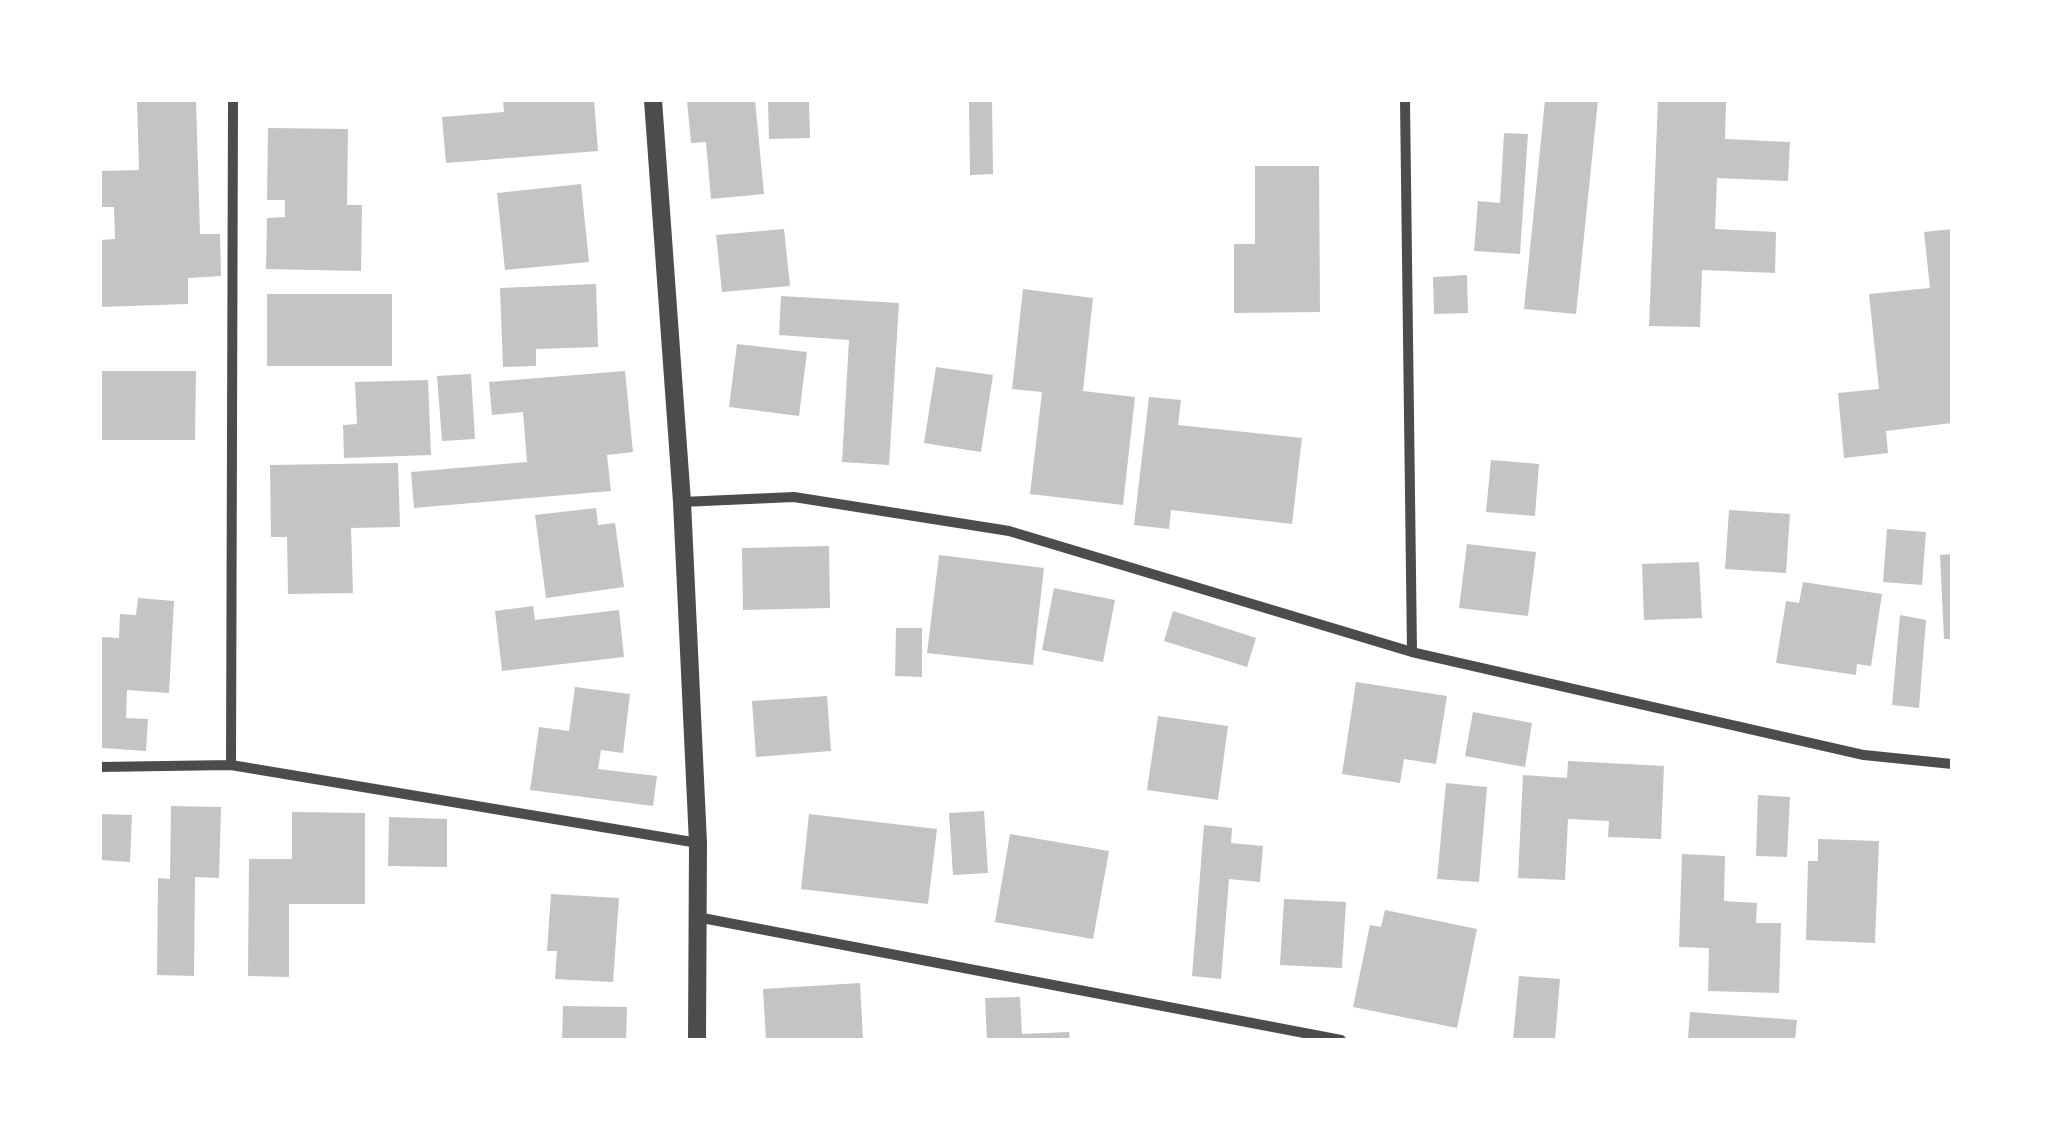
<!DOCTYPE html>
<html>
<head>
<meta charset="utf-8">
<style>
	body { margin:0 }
	#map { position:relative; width:2052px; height:1140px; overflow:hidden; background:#fff; font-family:Inter,sans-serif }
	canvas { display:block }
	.frame { position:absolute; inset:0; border:102px solid #fff; pointer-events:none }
</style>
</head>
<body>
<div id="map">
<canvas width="2052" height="1140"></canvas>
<div class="frame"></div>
</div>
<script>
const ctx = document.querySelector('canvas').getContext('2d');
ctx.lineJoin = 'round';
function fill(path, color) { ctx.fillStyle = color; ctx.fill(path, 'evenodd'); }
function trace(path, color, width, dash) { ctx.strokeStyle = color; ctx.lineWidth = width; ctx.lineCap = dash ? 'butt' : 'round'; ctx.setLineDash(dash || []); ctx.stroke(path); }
const building = new Path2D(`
	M137 100H196L200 234H220L221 276 188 278V304L100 307V240L115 239 114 207H100V171L139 170Z
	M503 100H594L598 151 446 163 442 117 504 112Z
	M687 100H755L764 194 711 199 706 142 691 143Z
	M768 100H809L810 138 769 139Z
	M969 100H992L993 174 970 175Z
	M1545 100H1598L1576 314 1524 309Z
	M1658 100 1726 102 1725 139 1790 142 1788 181 1717 178 1715 229 1776 232 1775 273 1702 270 1700 327 1649 326Z
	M268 128 348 129 347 205H362L361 271 266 269 267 218 285 217V200H267Z
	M1504 133 1528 134 1520 254 1474 251 1478 201 1500 203Z
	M1255 166H1319L1320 312 1234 313V244H1255Z
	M581 184 589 262 505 270 497 193Z
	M784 229 790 286 722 292 716 235Z
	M1952 229V423L1886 431 1888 453 1844 458 1838 393 1879 389 1869 294 1930 288 1924 232Z
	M1467 275 1468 313 1434 314 1433 277Z
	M596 284 598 347 536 349V366L503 367 500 288Z
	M1023 289 1093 298 1083 391 1135 397 1123 505 1030 494 1042 392 1012 389Z
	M267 294H392V366H267Z
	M781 296 899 303 889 465 842 462 849 340 779 335Z
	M737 344 807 352 799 416 729 407Z
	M936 367 993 375 981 452 924 443Z
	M100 371H196L195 440H100Z
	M625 371 633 452 607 455 611 491 414 508 411 472 527 462 523 412 492 415 489 382Z
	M471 374 475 439 442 441 437 376Z
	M428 380 431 455 344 458 343 425 357 424 355 382Z
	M1149 397 1181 400 1178 425 1302 438 1292 524 1171 510 1169 529 1134 525Z
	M1491 460 1539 464 1535 516 1486 512Z
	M398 463 400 527 351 528 353 593 288 594 287 537H271L270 465Z
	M596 508 598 525 615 523 624 587 546 598 535 515Z
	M1729 510 1790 514 1786 573 1725 569Z
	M1887 529 1926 532 1922 585 1883 582Z
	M1467 544 1536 552 1528 616 1459 608Z
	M829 546 830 608 743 610 742 548Z
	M1952 554V639H1944L1940 555Z
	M939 555 1044 568 1033 665 927 653Z
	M1699 562 1702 618 1644 620 1642 564Z
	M1803 582 1882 594 1871 666 1857 664 1856 675 1776 663 1786 601 1799 603Z
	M1054 588 1115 600 1103 662 1042 650Z
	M138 598 174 601 169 693 127 690 126 718 148 719 146 751 102 748 100 637 119 638 120 614 136 615Z
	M533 606 535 620 619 610 624 657 502 671 495 611Z
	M1173 611 1256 638 1247 667 1164 641Z
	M1900 615 1926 620 1919 708 1892 705Z
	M896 628H922V677L895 676Z
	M1356 682 1447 696 1436 764 1404 759 1400 783 1342 774Z
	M575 687 630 694 623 753 601 750 598 769 657 776 653 806 530 790 539 727 569 731Z
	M827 696 831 751 756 757 752 701Z
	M1473 712 1532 723 1525 767 1465 756Z
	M1158 716 1228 726 1218 800 1147 790Z
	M1568 761 1664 766 1661 839 1608 837 1609 821 1568 819 1565 880 1518 878 1523 775 1567 778Z
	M1446 783 1487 787 1479 882 1437 879Z
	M1758 795 1790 797 1787 857 1756 856Z
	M171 806 221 807 219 878 195 877 194 976 157 975 158 878 170 879Z
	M984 811 988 873 953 875 949 813Z
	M292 812 365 813V904H289V977L248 976 249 859H292Z
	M100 814 132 815 130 862 100 860Z
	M809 814 937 829 928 904 801 889Z
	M389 817 447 819V867L388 866Z
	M1204 825 1232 828 1231 843 1263 846 1260 882 1229 879 1221 979 1192 976Z
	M1010 834 1109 851 1093 939 995 922Z
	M1818 839 1879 841 1875 943 1806 940 1808 861H1818Z
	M1682 854 1725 856 1724 901 1757 903 1756 923H1781L1779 993 1708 991 1709 948 1679 947Z
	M551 894 619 898 613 982 555 979 557 951H547Z
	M1284 899 1346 902 1342 968 1280 965Z
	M1385 910 1477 929 1457 1028 1353 1007 1370 925 1381 927Z
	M1519 976 1560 979 1555 1040H1513Z
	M860 983 863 1040H766L763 989Z
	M1020 997 1022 1034 1069 1032 1070 1040H987L985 998Z
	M563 1006 627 1007 626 1040H562Z
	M1690 1012 1797 1020 1795 1040 1688 1039Z`);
const minor = new Path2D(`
	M1405 100 1412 652
	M682 502 794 497 1009 531 1412 652 1864 755 1952 764
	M231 765 233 100
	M100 767 231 765 698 843
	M697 917 1341 1040`);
const tertiary = new Path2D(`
	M653 100 682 502 698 843 697 1040`);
fill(building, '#c4c4c4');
trace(minor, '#4c4c4c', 10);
trace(tertiary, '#4c4c4c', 18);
</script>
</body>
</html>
